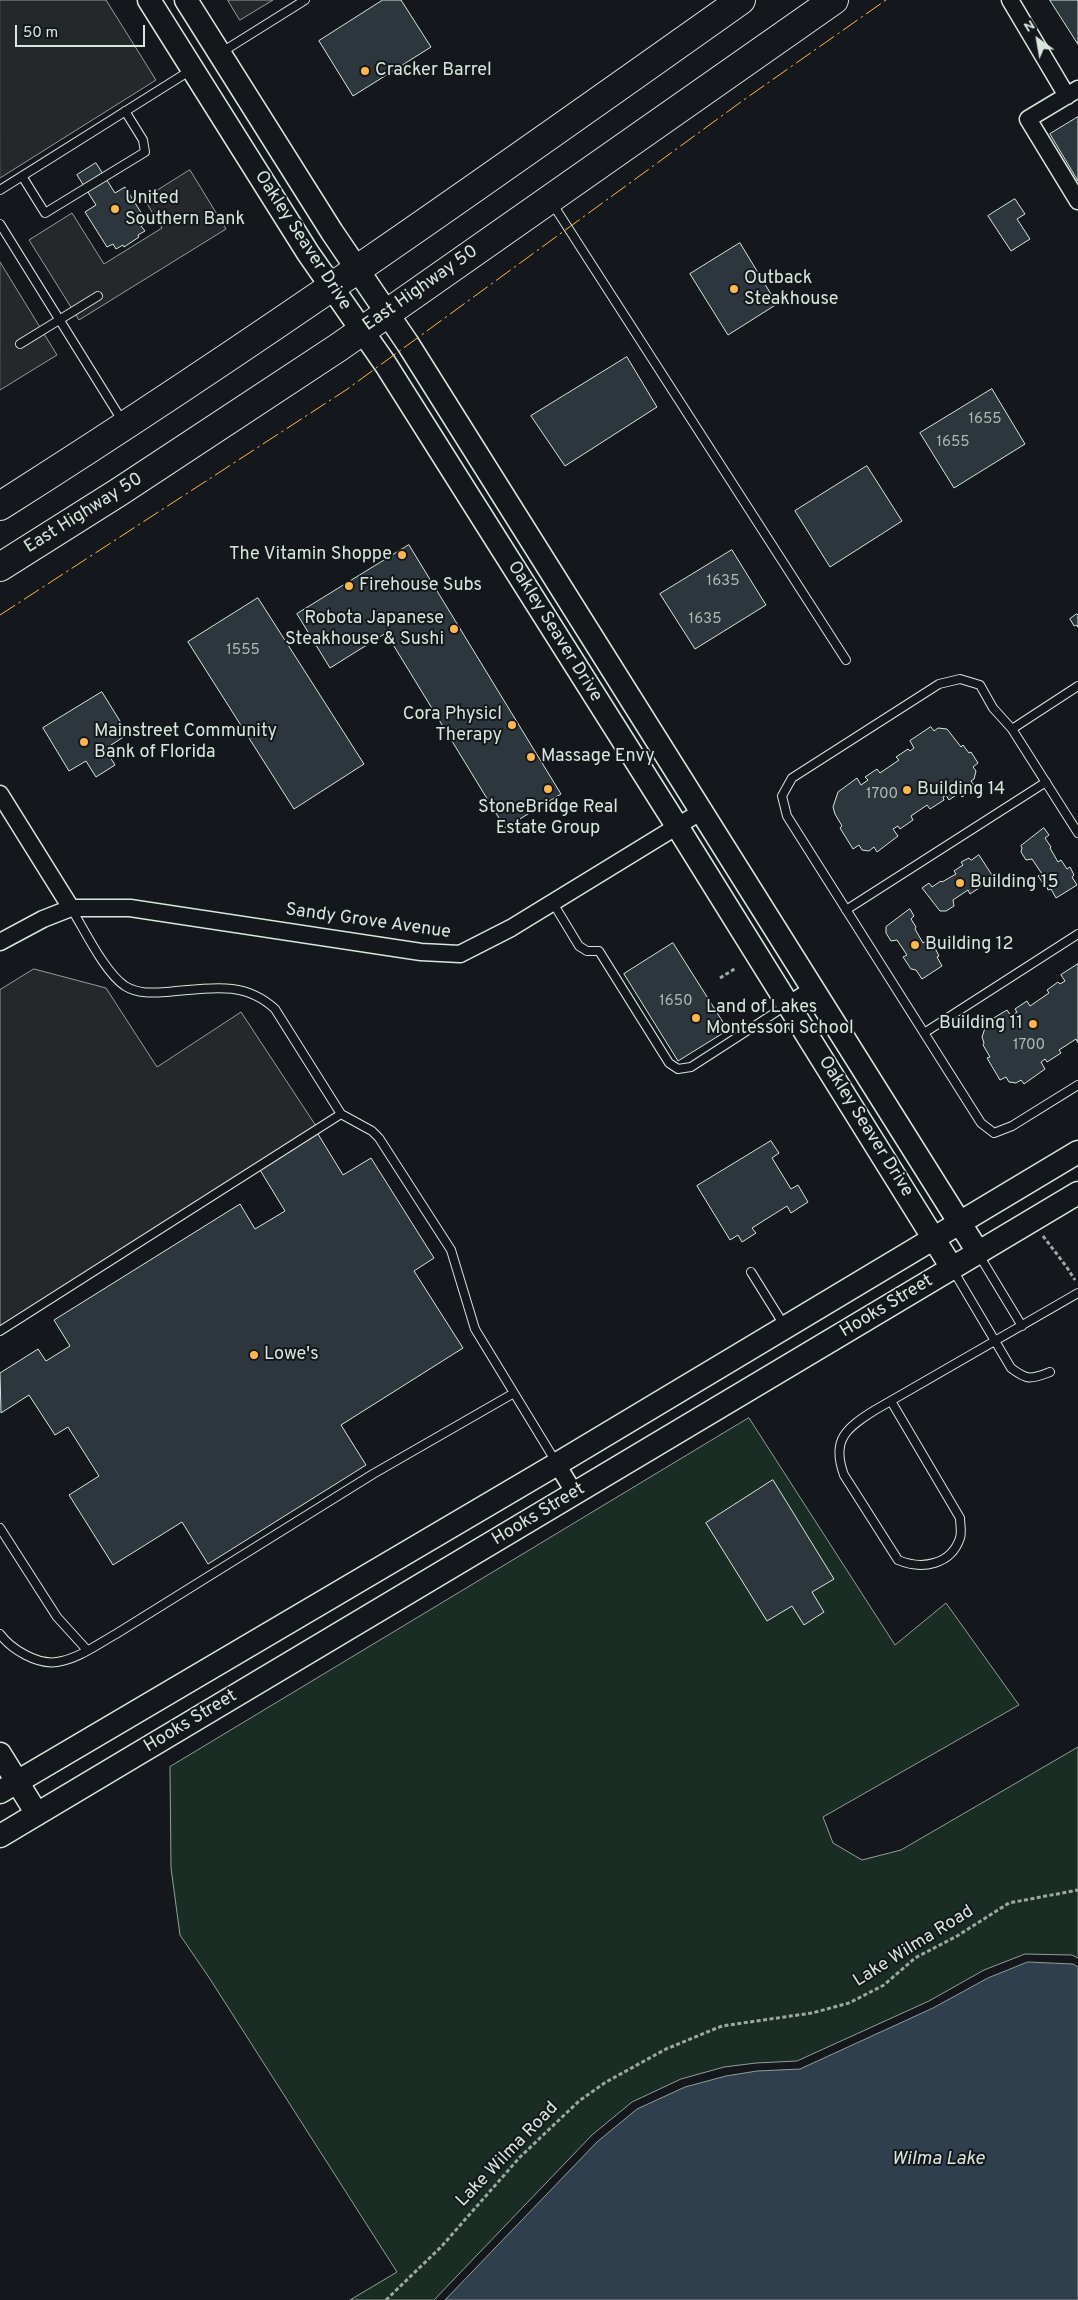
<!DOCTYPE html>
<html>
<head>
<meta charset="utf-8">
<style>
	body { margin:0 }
	#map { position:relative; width:1078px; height:2300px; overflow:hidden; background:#14181c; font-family:Overpass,sans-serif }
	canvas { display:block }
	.north { position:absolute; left:1013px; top:15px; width:50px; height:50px; -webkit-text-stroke:4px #14181c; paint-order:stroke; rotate:328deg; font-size:14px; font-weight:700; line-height:20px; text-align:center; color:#d8e6dc }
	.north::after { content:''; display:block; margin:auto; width:18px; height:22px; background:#d8e6dc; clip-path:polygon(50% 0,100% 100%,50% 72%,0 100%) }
	.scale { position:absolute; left:15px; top:25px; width:130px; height:22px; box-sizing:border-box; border:2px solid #d8e6dc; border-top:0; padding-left:6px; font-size:15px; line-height:18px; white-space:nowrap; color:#d8e6dc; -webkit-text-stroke:4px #14181c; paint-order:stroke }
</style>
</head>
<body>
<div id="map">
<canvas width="1078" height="2300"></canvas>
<div class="north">N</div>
<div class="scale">50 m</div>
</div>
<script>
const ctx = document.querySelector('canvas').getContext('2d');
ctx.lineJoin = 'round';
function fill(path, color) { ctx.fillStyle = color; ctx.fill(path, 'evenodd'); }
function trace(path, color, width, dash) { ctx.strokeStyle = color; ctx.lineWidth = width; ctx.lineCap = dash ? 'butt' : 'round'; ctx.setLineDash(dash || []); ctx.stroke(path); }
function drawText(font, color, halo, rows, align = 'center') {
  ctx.font = font + ' Overpass,sans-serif'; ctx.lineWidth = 4; ctx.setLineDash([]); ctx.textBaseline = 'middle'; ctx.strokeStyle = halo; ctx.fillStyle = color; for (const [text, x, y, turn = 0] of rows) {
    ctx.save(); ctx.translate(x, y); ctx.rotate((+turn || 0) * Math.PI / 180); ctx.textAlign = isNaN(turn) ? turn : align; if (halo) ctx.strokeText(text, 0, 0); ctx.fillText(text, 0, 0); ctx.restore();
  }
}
const green = new Path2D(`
	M749 1418 895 1645 946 1603 1019 1705 823 1817 833 1843 862 1860 901 1850 1078 1747V1958L1072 1955 1025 1954 984 1970 929 2001 797 2061 756 2063 724 2067 681 2079 632 2102 592 2135 434 2300H350L397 2272 210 1979 180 1935 171 1868 170 1767Z`);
const parking = new Path2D(`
	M0 0H106L156 80 0 178Z
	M228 0H273L240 20Z
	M190 170 226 229 79 320 29 240 72 213 104 264 162 228 144 199Z
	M0 262 57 355 0 390Z
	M34 969 106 988 157 1067 241 1012 318 1129 0 1336V990Z`);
const water = new Path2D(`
	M1028 1962 1073 1964 1078 1967V2300H445L597 2142 637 2109 685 2087 726 2076 757 2071 800 2069 933 2008 988 1978Z`);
const building = new Path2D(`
	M383 0H401L431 47 353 96 319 41Z
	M1050 0H1078V44Z
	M1078 117V181L1050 134Z
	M96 163 115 193 125 187 147 222 141 226 145 231 138 235 139 237 124 247 123 245 116 249 113 244 107 247 85 212 96 205 77 175Z
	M1015 199 1025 214 1017 219 1030 239 1011 251 988 216Z
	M740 243 777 304 728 335 690 274Z
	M627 357 657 407 565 466 531 416Z
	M992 389 1025 444 954 488 920 433Z
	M867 466 902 521 830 567 795 511Z
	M409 545 561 794 505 828 386 633 330 668 297 614Z
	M732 550 766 605 695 649 660 594Z
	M258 598 364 764 294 809 188 642Z
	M1077 614 1078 615V627L1076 625 1074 626 1070 619Z
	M102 692 128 734 105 749 115 765 96 777 86 761 69 771 43 728Z
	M931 727 934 731 938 728 947 729 961 747 963 745 969 753 971 752 978 763 973 767 976 771 974 779 971 781 976 788 962 797 959 793 949 800 946 795 943 797 944 800 930 809 927 805 911 816 913 820 900 829 898 826 893 829 898 836 877 852 874 847 869 851 862 850 859 845 853 849 840 828 842 826 835 814 833 807 838 792 857 778 861 785 868 780 865 777 877 769 880 773 899 760 896 757 908 749 910 751 914 748 910 741Z
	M1044 828 1049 835 1045 838 1051 847 1050 848 1058 862 1061 860 1067 869 1070 867 1074 875 1072 877 1077 885 1056 898 1051 889 1048 890 1047 887 1046 888 1038 876 1042 874 1032 859 1026 860 1021 852 1022 848 1021 846Z
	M979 855 992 875 983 881 984 883 981 884 982 886 970 894 968 890 953 900 954 906 946 911H940L922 888 929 883 932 887 941 881 942 882 956 874 954 871 963 865 961 862 969 858 971 860Z
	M910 909 914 916 911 919 916 927 915 929 923 943 926 941 932 950 935 948 939 956 937 957 942 966 922 979 916 970 911 969 903 957 907 955 897 940 891 941 886 933V927Z
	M673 943 728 1030 678 1061 624 974Z
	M1078 964V1043L1076 1039 1059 1050 1061 1053 1047 1062 1045 1059 1041 1062 1045 1069 1024 1084 1021 1080 1016 1083 1009 1082 1006 1077 1000 1080 987 1058 990 1057 983 1045 984 1043 982 1037 987 1022 1007 1010 1011 1016 1017 1012 1015 1009 1027 1001 1030 1006 1049 993 1047 990 1058 982 1060 984 1065 981 1061 975Z
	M318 1134 343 1175 371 1158 434 1258 414 1271 463 1348 341 1425 366 1465 208 1564 182 1522 113 1565 69 1495 99 1476 68 1427 55 1435 29 1395 1 1413 0 1373 38 1349 46 1361 70 1346 54 1320 240 1204 255 1229 285 1211 260 1170Z
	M771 1141 779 1153 772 1158 791 1189 798 1185 808 1202 791 1213 787 1206 752 1228 756 1233 742 1242 738 1235 730 1240 697 1186Z
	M773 1480 834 1579 812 1592 824 1612 804 1625 792 1606 767 1621 706 1523Z`);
const path = new Path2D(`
	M720 978 736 968
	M1043 1236 1066 1266 1075 1280
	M386 2300 441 2247 520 2157 579 2101 606 2082 666 2049 722 2026 812 2013 849 2003 884 1985 915 1958 957 1936 1009 1903 1078 1890`);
const lane = new Path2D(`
	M222 52 305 0
	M22 176 45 213 145 152 143 140 125 111
	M0 190 191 70
	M552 203 846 660
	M0 224 123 422
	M20 344 98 296
	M1078 686 1012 729 1078 833
	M1012 729 993 708 980 685 960 679 939 684 792 778 782 796 787 816 981 1123 994 1133 1012 1126 1078 1085
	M553 903 579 946 587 951H599L669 1063 678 1069 691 1067 787 1005
	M71 908C84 929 105 973 125 986 138 994 152 993 166 992 206 989 243 979 275 1009L341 1114 372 1131 379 1138 451 1250 475 1329 556 1462
	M846 910 1046 782
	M924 1033 1078 934
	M979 1255 1022 1326
	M953 1270 1011 1368C1028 1381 1031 1379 1050 1372
	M751 1272 784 1325
	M0 1331 341 1114
	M891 1401 960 1518C960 1524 962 1532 960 1538 951 1565 922 1570 898 1560L844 1475C831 1440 846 1428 875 1410L1078 1293
	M0 1528 57 1617 87 1650
	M0 1634C11 1649 37 1665 57 1662 78 1659 98 1644 116 1634L373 1474 514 1393`);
const street = new Path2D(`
	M1010 0 1067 96
	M1078 89 1028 119 1078 201
	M0 794 71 908
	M0 942 43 919 71 908H130L421 952 460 954 511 928 702 811
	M788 1005 813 989
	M557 1464 575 1494`);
const secondary = new Path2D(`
	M149 0 308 253 386 365 677 826 952 1268
	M186 0 332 232 408 344 978 1252
	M0 1754 37 1814
	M0 1792 557 1464 1078 1152
	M0 1836 1078 1193`);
const highway = new Path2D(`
	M0 506C253 346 497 173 741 0
	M0 567 119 492 339 347 834 0`);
const power = new Path2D(`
	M0 615 346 390 745 99 886 0`);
const markers = [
	[365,71,5,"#ffb74d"],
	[115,209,5,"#ffb74d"],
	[734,289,5,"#ffb74d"],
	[402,555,5,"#ffb74d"],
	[349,586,5,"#ffb74d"],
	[454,629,5,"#ffb74d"],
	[512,725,5,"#ffb74d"],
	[84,742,5,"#ffb74d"],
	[531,757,5,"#ffb74d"],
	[548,789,5,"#ffb74d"],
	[907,790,5,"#ffb74d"],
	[960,883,5,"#ffb74d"],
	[915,945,5,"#ffb74d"],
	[696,1018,5,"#ffb74d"],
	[1033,1024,5,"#ffb74d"],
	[254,1355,5,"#ffb74d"]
];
const numberNames = [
	["1655",985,420],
	["1655",953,443],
	["1635",723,582],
	["1635",705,620],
	["1555",243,651],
	["1700",882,795],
	["1650",676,1002],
	["1700",1029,1046]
];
const poiNames = [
	["Cracker Barrel",375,71],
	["United",125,199],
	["Southern Bank",125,220],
	["Outback",744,279],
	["Steakhouse",744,300],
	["The Vitamin Shoppe",392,555,"right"],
	["Firehouse Subs",359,586],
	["Robota Japanese",444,619,"right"],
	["Steakhouse & Sushi",444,640,"right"],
	["Cora Physicl",502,715,"right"],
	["Therapy",502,736,"right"],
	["Mainstreet Community",94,732],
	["Bank of Florida",94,753],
	["Massage Envy",541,757],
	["Building 14",917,790],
	["StoneBridge Real",548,808,"center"],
	["Estate Group",548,829,"center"],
	["Building 15",970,883],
	["Building 12",925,945],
	["Land of Lakes",706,1008],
	["Montessori School",706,1029],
	["Building 11",1023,1024,"right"],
	["Lowe's",264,1355]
];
const streetNames = [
	["Oakley Seaver Drive",302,241,57],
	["East Highway 50",421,289,-35],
	["East Highway 50",84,514,-32],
	["Oakley Seaver Drive",554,632,58],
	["Sandy Grove Avenue",368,922,8],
	["Oakley Seaver Drive",865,1127,58],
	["Hooks Street",887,1307,-31],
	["Hooks Street",539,1515,-31],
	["Hooks Street",191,1722,-31],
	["Lake Wilma Road",914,1947,-32],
	["Lake Wilma Road",508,2155,-46]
];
const waterNames = [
	["Wilma Lake",938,2160]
];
fill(green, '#1a2d24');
trace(green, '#939e99', 1);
fill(parking, '#24282b');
trace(parking, '#939e99', 1);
fill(water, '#2f3f4d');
trace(water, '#939e99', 1);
fill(building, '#2c363c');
trace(building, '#d8e6dc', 1);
trace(lane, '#d8e6dc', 10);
trace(street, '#d8e6dc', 19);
trace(secondary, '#d8e6dc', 25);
trace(highway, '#d8e6dc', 30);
trace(path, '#9da8a2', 3, [4, 2.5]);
trace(lane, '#14181c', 8);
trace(street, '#14181c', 16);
trace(secondary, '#14181c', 22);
trace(highway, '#14181c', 28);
trace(power, '#ffb74d', 1, [18, 4, 2.5, 4]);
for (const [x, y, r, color] of markers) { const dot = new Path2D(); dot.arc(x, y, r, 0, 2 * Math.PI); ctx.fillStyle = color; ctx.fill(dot); trace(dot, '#14181c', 2); }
drawText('15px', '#adbab4', null, numberNames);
drawText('18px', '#d8e6dc', '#14181c', poiNames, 'left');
drawText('18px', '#d8e6dc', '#14181c', streetNames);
drawText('italic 19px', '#d8e6dc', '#14181c', waterNames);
</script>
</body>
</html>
